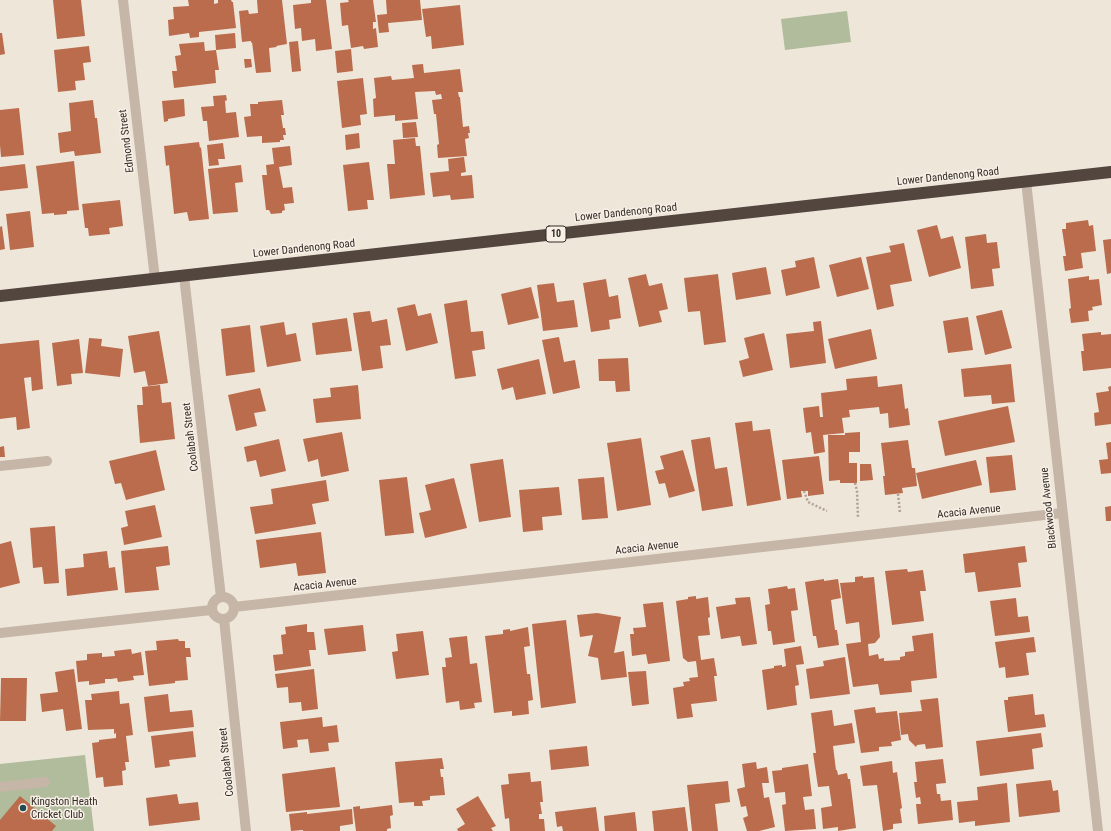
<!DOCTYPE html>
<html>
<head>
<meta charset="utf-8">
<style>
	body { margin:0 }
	canvas { display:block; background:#efe6da }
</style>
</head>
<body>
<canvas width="1111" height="831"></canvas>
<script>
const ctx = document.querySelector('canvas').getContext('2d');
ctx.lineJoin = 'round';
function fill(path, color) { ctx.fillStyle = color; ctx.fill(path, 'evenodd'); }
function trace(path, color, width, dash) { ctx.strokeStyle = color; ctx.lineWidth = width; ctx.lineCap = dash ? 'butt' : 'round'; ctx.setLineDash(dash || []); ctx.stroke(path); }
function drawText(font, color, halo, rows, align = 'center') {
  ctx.font = font + ' "Roboto Condensed",sans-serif'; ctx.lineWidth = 3; ctx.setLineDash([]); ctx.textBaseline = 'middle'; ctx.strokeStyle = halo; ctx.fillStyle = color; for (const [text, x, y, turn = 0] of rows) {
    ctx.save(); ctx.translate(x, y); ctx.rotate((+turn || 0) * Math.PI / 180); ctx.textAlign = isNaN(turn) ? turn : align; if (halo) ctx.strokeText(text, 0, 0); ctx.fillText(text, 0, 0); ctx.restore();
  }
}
const green = new Path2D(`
	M847 11 851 42 785 50 781 19Z
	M85 755 94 831H0V764Z`);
const building = new Path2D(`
	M53 0H81L85 36 57 39Z
	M188 0H214V4L218 3V0H231L232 2H233L236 28 199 32V37L190 38 189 33 169 36 168 20 174 19 173 7 189 6Z
	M257 0H282L287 44 276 46 277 47 269 48 271 72 256 73 252 42 251 43V41L242 42 239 11 248 10 249 14 258 13Z
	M311 0H326L332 49 316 51 315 39 302 41 301 28 295 29 293 5 311 3Z
	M348 0H373L376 22H373V29L376 28 378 47 364 49 363 46 351 48 348 25 342 26 340 3 349 2Z
	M386 0H420L422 20 388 23 389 32 379 33 377 15 387 14Z
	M460 5 464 45 432 49 431 36 426 37 422 9Z
	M0 33H2L5 54 0 55Z
	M235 33 236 48 216 50 215 35Z
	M298 41 301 71 292 72 289 42Z
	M204 42 205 51 216 50 219 70H215L216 83 174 88 172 71H177L175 56 181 55 179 44Z
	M89 46 91 62 83 63 85 80 75 81 76 90 58 92 54 50Z
	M351 49 353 71 337 73 335 51Z
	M244 59H251L252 67 245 68Z
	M423 64 424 73 460 69 463 92H458L459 97H460L463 127 469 126 470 133H468L469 138 465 139 467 156 438 158 437 145 439 144 436 114H434L432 100 442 99 441 94 436 95 435 91 415 92 418 119 395 121V115L374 117 373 99 376 98 374 78 391 76 392 80 414 78 412 65Z
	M363 78 367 114 360 115 361 125 342 128 337 81Z
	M226 95 227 100 225 101 226 113 236 112 239 137 209 141 207 121H203L201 107 214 106 213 96Z
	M184 99 185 116 168 119V121L164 122 162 101Z
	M93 100 95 118H97L101 153 75 156 74 151 60 153 58 133 71 131 69 103Z
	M282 100 284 115H281L283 128H285L286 135H283L284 140H280V142L262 143V136L247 137 244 117 251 116 250 104H258V102Z
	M19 108 24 155 1 157 0 145V110Z
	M416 122 418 137 403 138 402 123Z
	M359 133 360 148 346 150 345 135Z
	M415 138 416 146H420L425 195 390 199 387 164H395L393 140Z
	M199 142 200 148 201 147 209 219 189 221 187 212 174 214 169 165 166 166 164 146Z
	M223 143 225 159H218L219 165 209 166 207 145Z
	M290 146 292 165 279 167 283 188 292 187 294 203 284 204 285 210 282 211V213L271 214 269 210H266L262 175H267L266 165 274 164 272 148Z
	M464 157 466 172 461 173V176L472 175 474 198 451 200 450 195 433 197 430 173 449 171 448 159Z
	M74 161 79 210 67 211V214L54 215V213L42 214 36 166Z
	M369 162 374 200H367L368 209 348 211 343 165Z
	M25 164 28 188 0 191V167Z
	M241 165 243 182 235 183 238 212 213 214 208 169Z
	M120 200 123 226 109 228 110 234 89 236 88 228H85L82 204Z
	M30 211 34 247 10 250 6 214Z
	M1088 220 1089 226 1093 225 1096 251 1081 253 1083 268 1065 271 1063 256H1066L1062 229H1066V223Z
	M937 225 941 239 953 236 961 268 929 277 917 230Z
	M2 226 5 249 0 250V227Z
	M986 234 987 243 997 242 1000 268 992 269 994 286 971 289 965 237Z
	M1111 239V273L1107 274 1103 240Z
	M904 243 912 281 890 285 894 306 877 310 866 257 891 252 889 246Z
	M814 257 820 288 786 296 781 270 796 267 795 261Z
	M861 257 869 289 837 297 829 265Z
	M766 267 771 294 736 300 732 273Z
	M646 274 649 286 662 283 668 309 659 311 662 322 639 327 628 278Z
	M718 274 726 342 704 345 700 311 688 312 684 278Z
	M1089 276V280L1099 279 1102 305 1092 307 1093 310 1088 311 1089 321 1071 323 1069 309 1071 308 1068 279Z
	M606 279 609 297 618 295 621 318 609 320 610 329 591 332 583 283Z
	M554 283 557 302 574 300 578 327 543 331 537 285Z
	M531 287 539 318 508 325 501 294Z
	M467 300 471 332 483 331 485 349 472 351 476 376 455 379 444 304Z
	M415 304 418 316 431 313 438 343 406 351 397 308Z
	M1002 310 1012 348 985 355 976 316Z
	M370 311 372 322 387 319 391 345 380 346 383 368 362 371 353 313Z
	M968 317 973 350 948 353 943 321Z
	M347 318 352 351 316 355 312 323Z
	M821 321 826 363 790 368 786 334 814 331 813 322Z
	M284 322 286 335 296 333 301 361 267 367 260 326Z
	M250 325 255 372 226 376 221 329Z
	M871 329 877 359 835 369 828 339Z
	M159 331 168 383 148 386 145 371 134 373 128 336Z
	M1101 332V335L1111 334V368L1083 371 1081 351H1084L1082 334Z
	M764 333 773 370 743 377 739 361 749 358 744 338Z
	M559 337 564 362 575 360 580 388 553 394 542 340Z
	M89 338 102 339 101 346 123 349 120 377 85 373Z
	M79 339 83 373 71 374 72 384 57 386 52 343Z
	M39 340 43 389 32 391 31 377 24 378 30 428 17 430 16 417 0 419V344Z
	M628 358 630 391 616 392 615 381H599L598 359Z
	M539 359 546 394 516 400 513 387 502 390 497 369Z
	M1011 364 1015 402 992 404 991 395 964 397 961 369Z
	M877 376 878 387 902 384 905 409 908 408 910 425 889 428 888 413 880 414 879 407 849 410 850 417 842 418 844 433 823 435 825 452 814 454 811 432 806 433 803 408 819 406 820 417H823L821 393 847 390 846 379Z
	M160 385 162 403 171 402 175 439 140 443 137 405H143L142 387Z
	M358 385 361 419 316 423 313 399 331 397 330 388Z
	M1111 386V424L1095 426 1094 413 1099 412 1096 393 1109 391 1108 387Z
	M260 388 266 411 254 413 257 426 236 431 228 395Z
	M1008 406 1015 442 945 456 938 421Z
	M752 421 753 431 770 429 781 500 747 506 735 423Z
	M342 432 349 471 321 477 318 459 308 462 303 439Z
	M860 432V452H849V463H857V483H840V480L829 481 828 435H845V433Z
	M710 437 715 469 727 467 733 506 702 511 691 440Z
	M641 438 651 505 617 511 607 443Z
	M279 439 286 471 260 477 256 460 247 462 244 447Z
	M908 440 912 468H915L917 486 902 488 903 493 885 495 883 476H885L881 443Z
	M1111 442V473L1101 474 1099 460 1108 459 1106 443Z
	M4 446 5 457H0V447Z
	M156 450 165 490 126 500 121 483 115 484 109 461Z
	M683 450 695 491 669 498 665 483 659 484 655 471 664 469 660 456Z
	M1012 455 1016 490 990 493 986 457Z
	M819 456 824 494 808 496V491H801L802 497 787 499 782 460Z
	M503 459 511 517 479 522 470 464Z
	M976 460 982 485 922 499 916 473Z
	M860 464H871L873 480 860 481Z
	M407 477 414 533 385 536 379 480Z
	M604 477 608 518 582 520 578 479Z
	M454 478 467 528 425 538 419 513 431 510 425 485Z
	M326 480 329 501 312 504 316 524 255 534 250 507 273 504 271 489Z
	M559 487 562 515 542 517 543 530 523 532 519 490Z
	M155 505 162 537 124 545 121 528 128 526 125 511Z
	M1111 506V521H1106L1105 507Z
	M55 526 59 583 44 584 42 567 33 568 30 528Z
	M321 532 326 573 298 576 296 563 260 568 256 540Z
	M11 541 20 583 0 588V544Z
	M168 546 170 565 156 567 159 590 125 593 121 551Z
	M1025 546 1027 562 1018 563 1021 587 978 592 975 572 965 573 963 554Z
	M107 551 109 568 115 567 118 590 67 596 65 569 84 567 83 554Z
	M907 569 908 572 923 570 926 591H920L924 621 892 625 885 571Z
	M863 576V578L874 577 880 637 875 643 868 644 869 656 878 654 879 659 884 658V661L900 660V657L905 656V652L914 651 912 636 933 633 937 678 911 681 912 692 880 695 878 684 853 687 846 644 861 642 859 622 846 624 840 583 855 582V577Z
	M824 579V581L838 579 841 598 831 600 835 630H837L839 645 818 648 816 636H813L805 582Z
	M787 586 788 589 795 588 798 610 791 611 795 642 773 645 771 631H768L765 605 770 604 768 589Z
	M696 596V599L708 597 710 617 708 618 710 635 698 636 701 660 714 658 717 676H714L717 701 691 704 693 717 677 719 673 688 684 686 683 682 690 681 689 678 698 677 696 661 688 662 683 658 676 601 688 599V597Z
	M750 597 757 644 742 646 740 636 721 639 716 607 736 604 735 598Z
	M1016 598 1018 617 1028 616 1030 632 995 636 990 601Z
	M663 602 670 661 648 664 646 654 632 656 630 634H634L633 628 646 627 643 604Z
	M597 613 621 617 614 653 624 651 627 677 601 680 598 658 588 656 593 635 580 637 577 615Z
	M566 620 576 703 541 708 532 624Z
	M307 624V632H314L316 650H309L311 666 275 671 273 655 283 654 281 635 286 634 285 627Z
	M363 625 366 651 328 655 324 629Z
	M528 627 530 646 524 647 527 674H530L533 700 528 701 529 714 512 716V711L494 713 485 636 503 634V630L510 629V631Z
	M423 631 429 675 396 679 392 652 398 651 396 634Z
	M467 636 470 664 477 663 482 702 474 703 475 708 460 710 459 701 446 703 442 667H446L445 658 452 657 449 638Z
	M1034 637 1036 652 1026 653 1029 675 1006 678 1005 667 999 668 995 642Z
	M178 639 179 641H185V648H190L191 657H186L188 680 175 681V683L149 686 145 651 157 650 156 641Z
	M801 646 804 664 796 665 799 685 795 686 797 705 767 710 762 670 774 668V666L782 665V667L786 666 784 649Z
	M131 649 132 654 141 652 144 675 133 676 134 680 118 682 117 678 111 679H105V683L89 685V681L78 682 76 661 87 660V654L102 653V657L115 656 114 651Z
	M845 657 850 694 810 699 806 669 824 666 823 661Z
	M74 669 82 729 66 731 63 709 42 712 40 694 58 692 55 672Z
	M314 669 318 709 302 711 301 702 289 703 288 687 277 688 275 674Z
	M646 671 649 704 632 706 628 672Z
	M1 678H27L26 721H0Z
	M119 691 120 704 129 703 133 735 126 736 129 762H125L126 770 122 771 123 785 104 787 103 777 96 778 92 743 99 742V740L116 738V733L114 734V729L88 730 85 700H92L91 694Z
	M168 694 170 712 192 710 194 727 148 732 144 697Z
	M1033 694 1035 715 1044 714 1046 727 1008 732 1004 700H1008V697Z
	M938 698 943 747 926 749 925 744 917 745 916 747 909 740 908 734 901 735 899 713 922 711 920 700Z
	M875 707 876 713 897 711 901 740 891 742 892 746 879 747V751L861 753 854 710Z
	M832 710 834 726 852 723 855 743 833 746 836 770H837L838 775 847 773 848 779H850L856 828 838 831V827L823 829 821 808 832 806 829 786 818 787 813 753H816L811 713Z
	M322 717 323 727 337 725 339 742 328 743 329 751 310 753 308 739 297 740 298 747 283 749 280 722Z
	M193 731 196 757 169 760 170 766 155 768 151 736Z
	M1041 733 1043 747 1032 749 1034 769 980 776 976 741Z
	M587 746 589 766 551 770 549 750Z
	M442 758 444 769H440L441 777H443L445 795 430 796V800L422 801 423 806H414V802L399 803 395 762Z
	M943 759 946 783 936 784 937 794H940L941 801 951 800 953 820 918 824 916 804H921L920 797 916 798 914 782H917L915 762Z
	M892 761 893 773 897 772 902 808 900 809 902 823 893 824V829L883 831 877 785 863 786 860 766Z
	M756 762 757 769 767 767 769 783H762L764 798 769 797 775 827 759 831H747L743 818 748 816 746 806 741 807 737 789 745 787 742 764Z
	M808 764 812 796 803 797 805 810 814 809 816 829 785 831 782 805 786 804 785 792 775 793 772 771 782 770V768Z
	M335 767 340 807 286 812 282 774Z
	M530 772 531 782 541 781 543 802H540L542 814H539V819H544L545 831H510L509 818 505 819 501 785 509 784 508 774Z
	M1051 780 1053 791 1058 790 1060 812 1019 817 1016 784Z
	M728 781 730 802 715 804 718 831H692L687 785Z
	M1007 783 1010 822 975 826V821L959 823 957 802 978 800 977 787Z
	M177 794 179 804 198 802 200 820 149 826 146 798Z
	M20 796 56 826 52 831H0V820Z
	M478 796 496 826 491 828 493 831H458L457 829 465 824 456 809Z
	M392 805 393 815 390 816 391 828 387 829V831H356L353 807 360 806V809Z
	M596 807 599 831H563L562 826 557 827 555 812Z
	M685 807 688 831H654L652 811Z
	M352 809 353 824 340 826V831H303V830L291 831 289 814 307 812V814Z
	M635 812 637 831H605L604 816Z`);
const path = new Path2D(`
	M855 483 857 491 858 518
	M804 491 808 502 827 511
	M898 494 900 513`);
const lane = new Path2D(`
	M0 466 47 461
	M0 787 45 782`);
const street = new Path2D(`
	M123 0 155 279
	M1026 181 1098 831
	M184 276 221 597
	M212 608a11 11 0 1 1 22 0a11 11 0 1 1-22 0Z
	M234 607 1062 513
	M224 619 246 831
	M0 633 211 610`);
const highway = new Path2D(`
	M0 296 1111 172`);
const markers = [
	[23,808,4,"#214b50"]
];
const shields = [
	[556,234,20]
];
const shieldNames = [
	["10",556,234]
];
const streetNames = [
	["Edmond Street",127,141,-97],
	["Lower Dandenong Road",948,177,-6],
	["Lower Dandenong Road",626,213,-6],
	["Lower Dandenong Road",304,249,-6],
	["Coolabah Street",191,437,-97],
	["Blackwood Avenue",1049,508,-96],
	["Acacia Avenue",969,512,-6],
	["Acacia Avenue",647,548,-6],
	["Acacia Avenue",325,585,-6],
	["Coolabah Street",227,762,-96]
];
const poiNames = [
	["Kingston Heath",31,802],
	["Cricket Club",31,815]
];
fill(green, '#b0bc9c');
fill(building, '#ba6c4c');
trace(path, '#b1a092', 2.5, [2, 2]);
trace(lane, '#c5b6a7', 10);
trace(street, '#c5b6a7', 10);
trace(highway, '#53463f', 12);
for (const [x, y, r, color] of markers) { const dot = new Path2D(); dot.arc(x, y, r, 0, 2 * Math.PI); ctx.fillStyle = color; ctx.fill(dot); trace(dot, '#f7f0e6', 1.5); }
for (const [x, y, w] of shields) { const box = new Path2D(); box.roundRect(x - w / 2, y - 8, w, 16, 3); ctx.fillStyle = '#f7f0e6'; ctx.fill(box); trace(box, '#332b27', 1); }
drawText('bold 10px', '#332b27', null, shieldNames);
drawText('11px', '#332b27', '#f7f0e6', streetNames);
drawText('11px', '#332b27', '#f7f0e6', poiNames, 'left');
</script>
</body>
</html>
